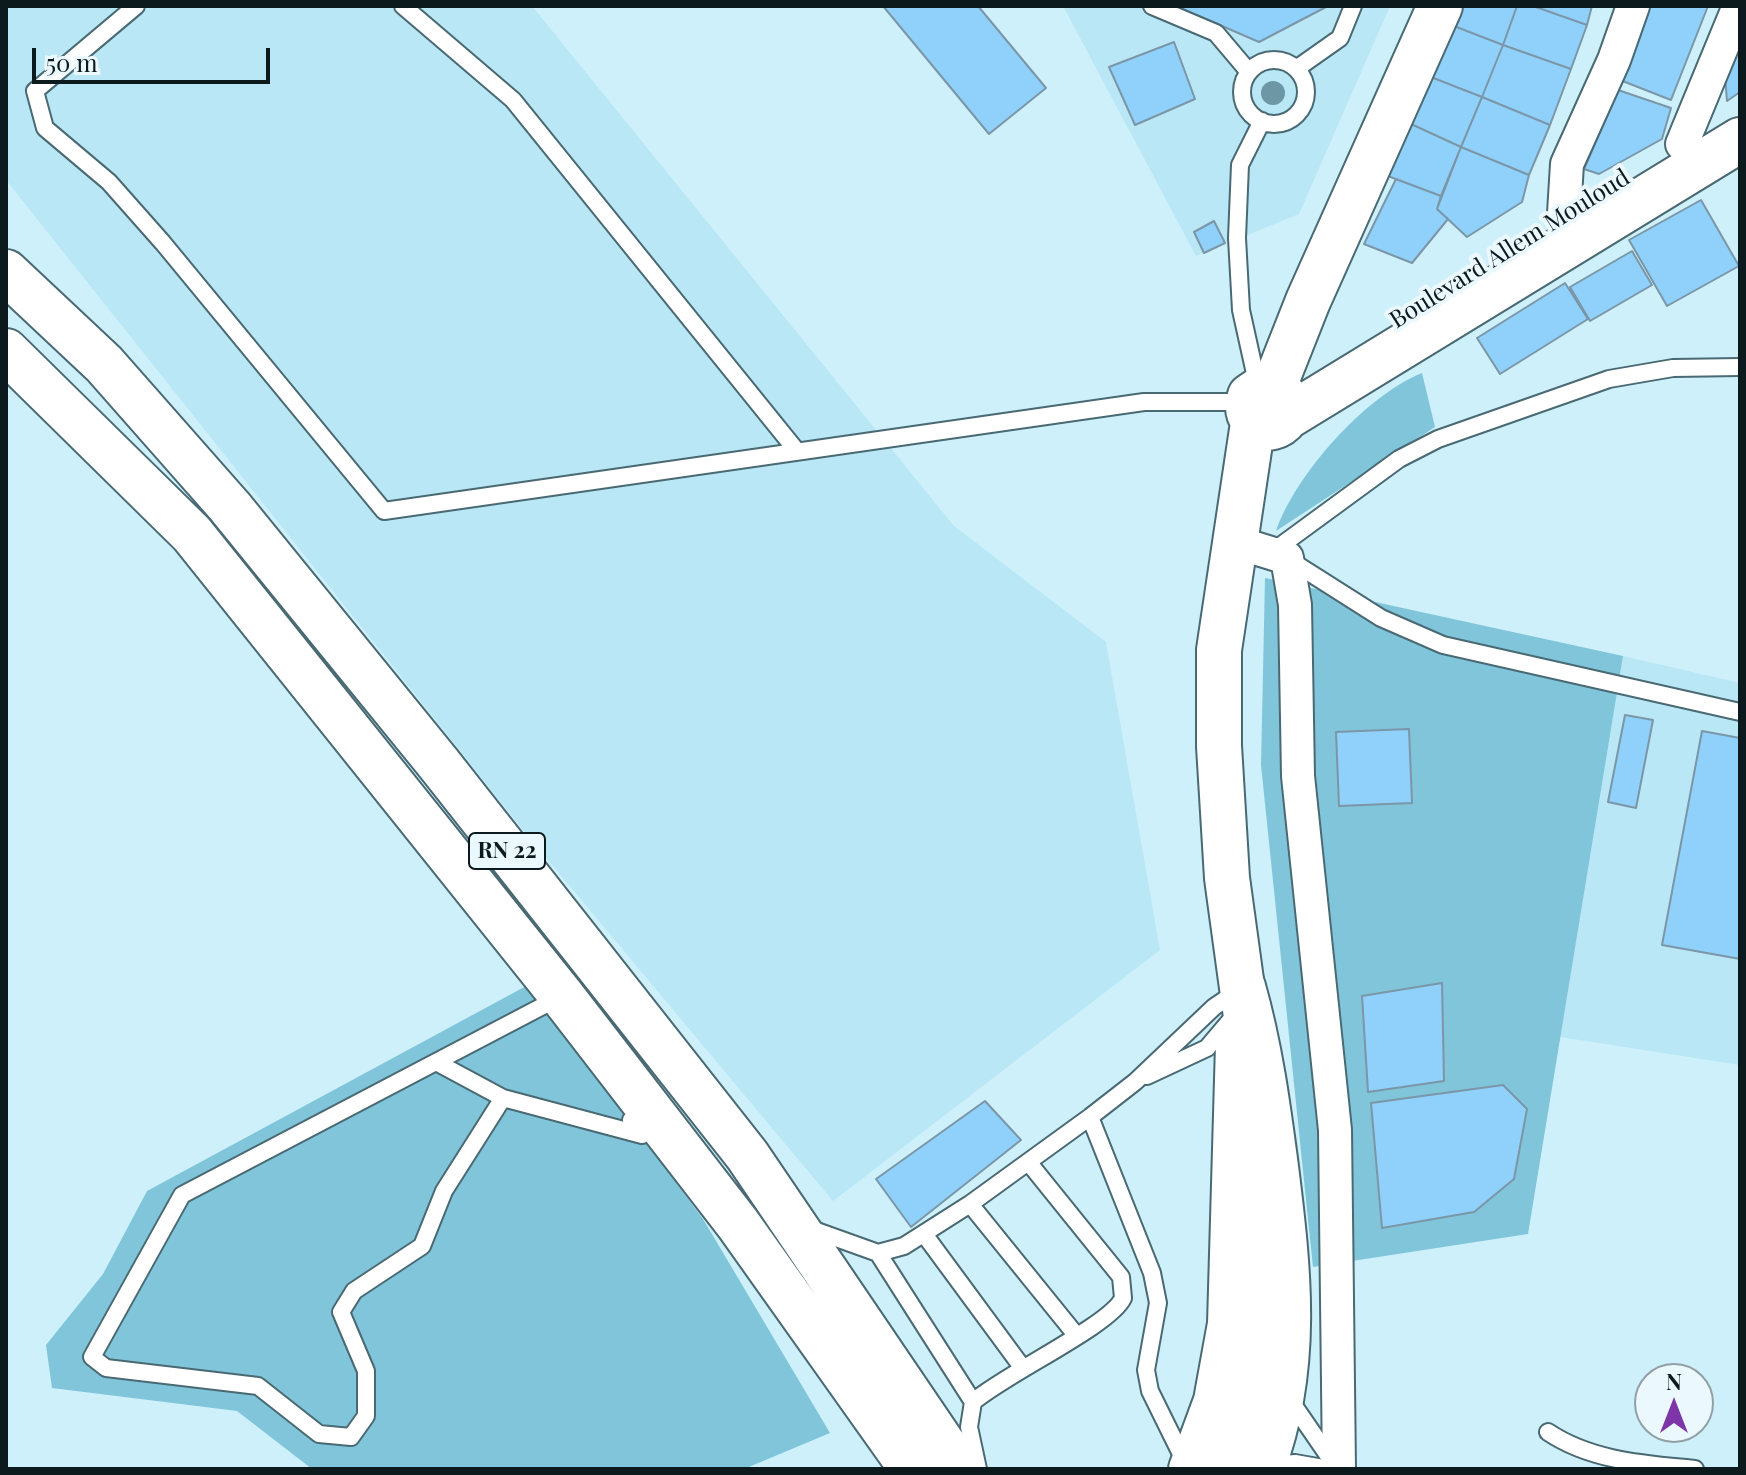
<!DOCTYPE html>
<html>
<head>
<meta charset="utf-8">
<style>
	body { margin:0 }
	#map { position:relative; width:1746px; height:1475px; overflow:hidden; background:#cdf0fb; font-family:"Playfair Display",serif }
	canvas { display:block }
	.frame { position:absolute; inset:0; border:8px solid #0c191d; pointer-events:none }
	.north { position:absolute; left:1634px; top:1363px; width:80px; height:80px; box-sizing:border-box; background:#ebf9fe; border:2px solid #929fa4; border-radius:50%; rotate:0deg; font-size:22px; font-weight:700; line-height:32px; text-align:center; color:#0c191d }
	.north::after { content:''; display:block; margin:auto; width:28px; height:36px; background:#7d35a7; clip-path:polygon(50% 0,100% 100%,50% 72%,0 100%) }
	.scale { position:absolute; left:32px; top:48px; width:238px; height:36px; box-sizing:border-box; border:4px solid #0c191d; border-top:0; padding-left:10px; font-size:24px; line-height:28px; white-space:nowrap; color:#0c191d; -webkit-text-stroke:6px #ebf9fe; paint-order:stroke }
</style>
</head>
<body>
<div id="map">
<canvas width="1746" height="1475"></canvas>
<div class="frame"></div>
<div class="north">N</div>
<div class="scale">50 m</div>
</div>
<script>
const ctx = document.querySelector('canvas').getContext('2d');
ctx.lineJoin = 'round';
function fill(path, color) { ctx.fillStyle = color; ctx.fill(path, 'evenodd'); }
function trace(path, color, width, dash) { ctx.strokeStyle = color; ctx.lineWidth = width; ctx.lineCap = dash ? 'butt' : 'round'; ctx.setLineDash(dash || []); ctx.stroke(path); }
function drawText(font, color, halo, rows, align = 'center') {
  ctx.font = font + ' "Playfair Display",serif'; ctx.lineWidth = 8; ctx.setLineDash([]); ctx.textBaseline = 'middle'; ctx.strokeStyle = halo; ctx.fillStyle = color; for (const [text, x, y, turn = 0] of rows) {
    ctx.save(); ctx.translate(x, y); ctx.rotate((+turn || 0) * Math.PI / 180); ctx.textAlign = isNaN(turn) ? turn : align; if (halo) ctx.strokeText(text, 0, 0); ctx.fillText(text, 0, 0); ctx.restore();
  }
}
const built = new Path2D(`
	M6 6H532L954 526 1106 642 1160 950 833 1201 527 835 6 180Z
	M1063 6H1390L1299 214 1196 256Z
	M1623 656 1740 683V1065L1560 1037Z`);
const green = new Path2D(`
	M1422 373 1435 427 1276 531C1296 474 1365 396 1422 373Z
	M1265 578 1623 656 1528 1234 1313 1267 1261 765Z
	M528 985 703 1219 830 1433 744 1469H312L237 1411 52 1388 46 1345 103 1274 147 1191Z`);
const building = new Path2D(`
	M883 6H978L1046 88 989 134Z
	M1176 6H1328L1259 42Z
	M1447 6H1517L1503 45 1441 21Z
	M1517 6H1533L1587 25 1571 69 1503 45Z
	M1533 6H1592L1587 25Z
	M1649 6H1708L1671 100 1620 80Z
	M1441 21 1503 45 1482 97 1418 72Z
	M1740 29V92L1727 101 1725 76Z
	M1174 42 1195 99 1135 125 1109 67Z
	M1503 45 1571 69 1550 125 1482 97Z
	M1418 72 1482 97 1461 147 1398 118Z
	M1618 90 1671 108 1662 139 1599 174 1584 169Z
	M1482 97 1550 125 1529 175 1461 147Z
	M1398 118 1461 147 1441 196 1377 172Z
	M1461 147 1529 175 1522 202 1467 237 1437 209Z
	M1396 179 1441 196 1437 209 1448 219 1412 263 1364 244Z
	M1701 200 1739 266 1667 306 1629 240Z
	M1214 221 1225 243 1204 253 1194 232Z
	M1632 251 1652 285 1590 321 1570 287Z
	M1565 283 1588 319 1500 374 1477 338Z
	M1625 715 1653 720 1636 808 1608 802Z
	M1409 729 1412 803 1339 806 1336 732Z
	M1702 731 1740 738V959L1662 945Z
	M1442 983 1444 1081 1368 1092 1362 996Z
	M1503 1085 1527 1109 1514 1179 1474 1212 1382 1228 1371 1103Z
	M985 1101 1021 1140 911 1227 876 1179Z`);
const lane = new Path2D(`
	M136 6 35 91 45 128 109 182 163 243 384 511 1144 402H1248
	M403 6 513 100 796 450
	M1152 6 1216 33 1249 72
	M1242 92a32 32 0 1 1 64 0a32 32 0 1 1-64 0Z
	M1296 69 1340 38 1353 6
	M1258 387 1241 310 1237 238 1240 165 1262 121
	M1272 552 1399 459 1438 439 1609 379 1673 368 1740 367
	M1288 559 1381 618 1443 645 1740 712
	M560 997 182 1195 92 1357 106 1368 258 1386 319 1434 351 1437 366 1416V1371L341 1312 354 1291 422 1246 444 1191 503 1098 642 1135 631 1120
	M436 1062 503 1098
	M1147 1076 1207 1048 1229 1022
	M1090 1117 1152 1273 1158 1303 1146 1370 1150 1391 1186 1464
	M970 1204 1076 1335
	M811 1229 878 1253 904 1246 970 1204 1090 1117 1135 1082 1214 1007 1239 990
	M924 1234 1022 1367
	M878 1253 973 1402
	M1288 1397 1334 1464
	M1548 1432C1591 1461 1645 1464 1695 1469
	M1265 1466 1295 1463 1329 1469
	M978 1469 969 1427 973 1402C1005 1374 1111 1325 1123 1298L1121 1277 1029 1163`);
const street = new Path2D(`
	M1682 144 1739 6
	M1564 213 1567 164 1614 60 1633 6
	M1235 542 1287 558 1295 605 1298 776 1335 1130 1339 1469`);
const secondary = new Path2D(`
	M1274 387 1308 301 1440 6
	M1287 417 1289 405 1280 390 1263 387 1250 396C1240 423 1270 440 1287 417L1740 140
	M1247 1024 1227 878 1219 746V650L1253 423
	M1227 1469C1264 1368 1263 1266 1257 1160`);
const primary = new Path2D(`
	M6 272 104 364 230 507 439 764 747 1155 960 1469
	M6 351 192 534 562 996 738 1224 912 1469
	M1243 987C1260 1047 1268 1106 1276 1167 1289 1271 1300 1369 1262 1469
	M1191 1469 1216 1401 1230 1324 1238 1045`);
const trees = [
	[1273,93]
];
const shields = [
	[507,851,76]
];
const shieldNames = [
	["RN 22",507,851]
];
const streetNames = [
	["Boulevard Allem Mouloud",1510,249,-32]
];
fill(built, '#bae7f5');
fill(green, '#81c5da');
fill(building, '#8fd1fb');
trace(building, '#7b96a7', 2);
trace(lane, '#496973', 20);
trace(street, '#496973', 36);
trace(secondary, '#496973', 48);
trace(primary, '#496973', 48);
trace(lane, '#fff', 16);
trace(street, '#fff', 32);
trace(secondary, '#fff', 44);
trace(primary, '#fff', 44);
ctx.fillStyle = '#6d97a4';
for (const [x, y] of trees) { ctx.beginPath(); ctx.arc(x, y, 12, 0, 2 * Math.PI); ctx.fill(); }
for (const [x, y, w] of shields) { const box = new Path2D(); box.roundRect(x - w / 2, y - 18, w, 36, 6); ctx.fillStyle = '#ebf9fe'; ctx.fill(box); trace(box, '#0c191d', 2); }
drawText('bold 22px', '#0c191d', null, shieldNames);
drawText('24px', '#0c191d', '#ebf9fe', streetNames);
</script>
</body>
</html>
